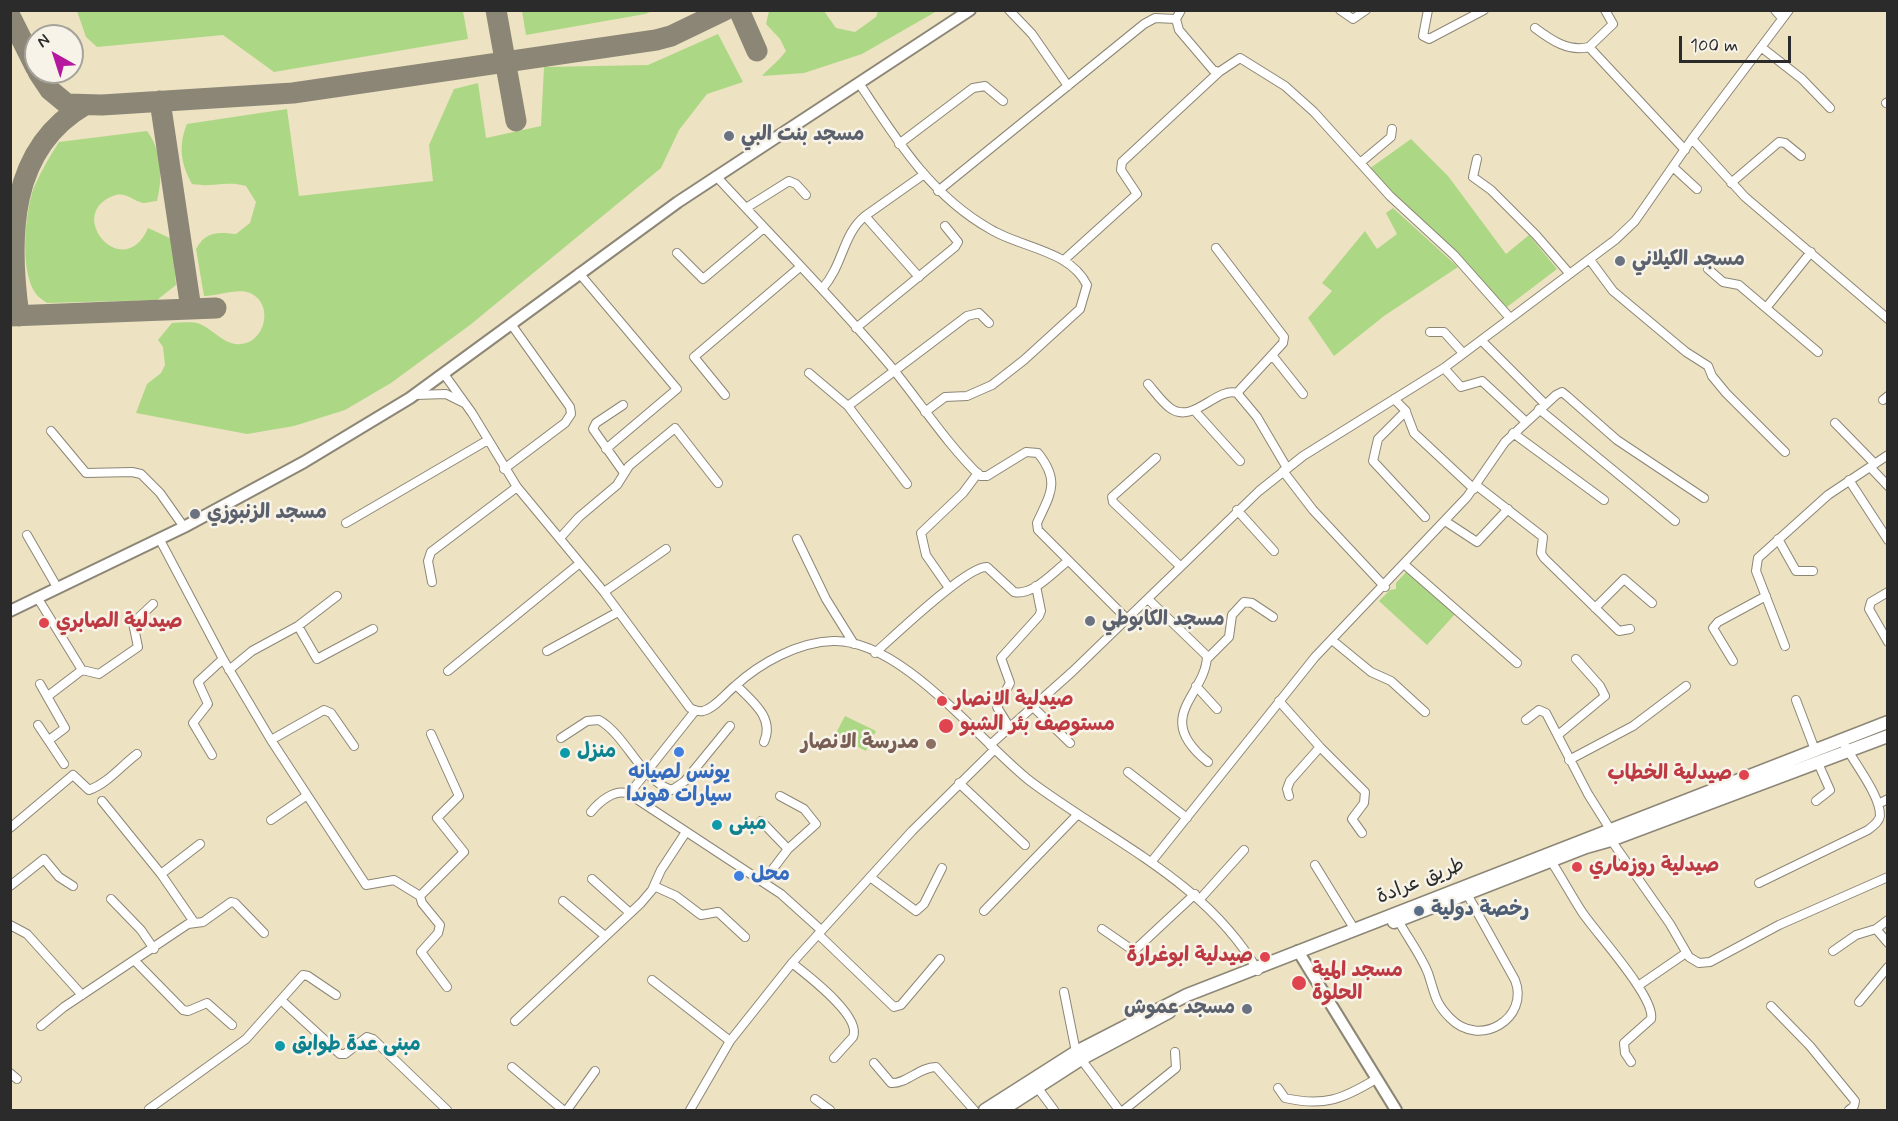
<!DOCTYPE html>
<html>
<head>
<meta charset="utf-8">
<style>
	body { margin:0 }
	#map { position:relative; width:1898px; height:1121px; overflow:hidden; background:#ede2c2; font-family:Mynerve,sans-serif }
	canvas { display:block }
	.frame { position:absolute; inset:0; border:12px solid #2b2b2b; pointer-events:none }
	.north { position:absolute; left:24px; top:24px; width:60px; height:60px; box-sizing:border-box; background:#f7f3e8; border:2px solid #a5a39c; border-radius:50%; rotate:321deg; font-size:16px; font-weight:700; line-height:24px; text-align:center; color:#2b2b2b }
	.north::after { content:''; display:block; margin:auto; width:21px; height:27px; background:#b5179e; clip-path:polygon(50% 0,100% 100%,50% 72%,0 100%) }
	.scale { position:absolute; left:1679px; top:36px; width:112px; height:27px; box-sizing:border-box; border:3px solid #2b2b2b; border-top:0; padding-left:8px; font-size:18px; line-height:21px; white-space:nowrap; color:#2b2b2b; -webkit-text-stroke:4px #f7f3e8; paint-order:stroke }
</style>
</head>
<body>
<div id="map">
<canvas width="1898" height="1121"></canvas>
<div class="frame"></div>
<div class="north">N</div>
<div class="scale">100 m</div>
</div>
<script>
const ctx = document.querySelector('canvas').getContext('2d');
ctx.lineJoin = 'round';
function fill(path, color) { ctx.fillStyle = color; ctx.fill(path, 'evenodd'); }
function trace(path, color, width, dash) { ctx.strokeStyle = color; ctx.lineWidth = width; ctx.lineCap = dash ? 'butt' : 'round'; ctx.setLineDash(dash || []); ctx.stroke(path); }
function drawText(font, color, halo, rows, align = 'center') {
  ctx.font = font + ' Mynerve,"Playpen Sans Arabic",sans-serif'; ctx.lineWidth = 5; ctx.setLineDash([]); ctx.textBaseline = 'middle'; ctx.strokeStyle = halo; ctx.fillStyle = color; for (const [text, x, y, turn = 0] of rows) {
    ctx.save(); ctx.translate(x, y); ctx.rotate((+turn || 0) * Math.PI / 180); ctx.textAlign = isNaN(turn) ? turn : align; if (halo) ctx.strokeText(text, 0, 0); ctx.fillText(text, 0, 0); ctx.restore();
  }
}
const green = new Path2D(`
	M77 11H463L468 39 274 72 223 35 97 47 86 37Z
	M522 11V10L653 11 645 14 526 35Z
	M769 11H824L836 28 855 32 876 17 878 11H937L862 54 804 73 762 76C770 67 778 62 786 51L780 39 766 24Z
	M718 34 743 82 707 94 679 130 661 168 470 325 391 383 345 410 294 426 247 434 136 413 147 384 161 373 165 365 163 347 158 340 172 323C180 323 192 321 200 324 214 330 225 346 241 344 266 342 274 303 250 293 238 288 218 296 204 296L196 249C206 231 217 232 236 234L250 223 256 202 246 186C225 180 212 188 192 184 181 164 178 146 187 124L287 109 299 196 433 181 429 145 454 89 478 83 486 138 541 126 544 67 648 65Z
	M147 131C162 151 163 177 157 201 153 201 147 203 143 203 132 201 126 191 113 196 64 215 124 284 148 228L172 239 176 285 157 300 47 303C43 300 38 297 36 294 19 271 25 212 34 187 41 171 50 156 59 142Z
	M1411 139 1448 176 1506 254 1529 235 1557 269 1503 310 1435 233 1369 169Z
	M1393 208 1458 267 1384 316 1334 356 1308 318 1332 291 1322 283 1365 231 1377 249 1397 234 1386 213Z
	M1407 571 1456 613 1427 645 1379 601 1390 590 1396 589V583Z
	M845 716 876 731 866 751 835 735Z`);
const taxiway = new Path2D(`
	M496 10 516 121
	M739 10 757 51
	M10 16 36 68
	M38 72 50 90 67 104 102 105 293 93 656 40 671 36 725 10
	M160 101 191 309
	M10 316 216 308
	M19 316C8 237 9 149 85 105`);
const street = new Path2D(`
	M1009 10 1032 34 1068 86
	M1181 10 1176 19 1179 30 1213 70 1219 72 1240 58 1285 86 1314 112 1390 196 1454 255 1510 318
	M1340 10 1353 19 1366 10
	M1428 10 1423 36 1429 39 1484 10
	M1605 10 1613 24 1589 47 1685 150
	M1775 10 1782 18
	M1535 28C1551 40 1568 52 1589 47
	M1761 47 1802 79 1830 108
	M859 83C896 139 930 195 990 229 1021 248 1070 250 1087 285L1080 309 1024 360 992 385 967 396 945 397 925 412
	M1886 103 1888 102
	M1692 139 1745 197 1888 319
	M899 144 973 88 985 86 1003 101
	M1477 159 1473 177 1491 190 1536 235 1569 273
	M1360 163 1391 137 1392 129
	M1673 167 1697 189
	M716 176C775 240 837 302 893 369 922 405 947 444 980 476H987L1026 452 1038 453C1061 482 1050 494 1037 523L1038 530 1128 620
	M1731 183 1779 142 1785 143 1801 156
	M938 191 1144 24 1155 18 1176 19
	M746 208 789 181 796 184 806 195
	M1216 248 1284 337 1283 343 1237 393 1257 417 1287 468
	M1811 252 1766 308 1818 352
	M677 253 703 279 764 228
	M1064 260 1137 194 1121 170 1122 162 1219 72
	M1590 260 1613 291 1686 352 1708 366 1712 376 1726 393 1785 452
	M1708 269 1723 282 1739 285 1766 308
	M579 273 677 389 606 449
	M919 277 865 216 923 175
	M822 289C844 264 842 235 865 216
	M856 328 955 247 958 242 945 226
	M1430 332H1444L1463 353
	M1482 341 1545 404
	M1272 355 1303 394
	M1444 368 1461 387 1482 381 1525 421
	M809 373 848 406
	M444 374 472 413 517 487 604 592 690 708C694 710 698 712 703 711 715 708 725 694 735 686 760 663 798 642 833 641 902 639 979 741 1030 781 1110 841 1206 881 1258 971
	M1148 384C1155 392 1162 402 1170 408 1193 425 1216 387 1237 393
	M415 395 446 394 464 403
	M725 395 694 357 800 267
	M1394 399 1406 411 1378 439 1373 461 1425 517
	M1883 400 1888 396
	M623 405 596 423 593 429 624 473
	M1539 409 1675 521
	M1194 410 1240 461
	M1406 412 1414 433 1474 489
	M1835 423 1875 464
	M51 431 86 473 132 472 141 474 160 493 184 527
	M1513 433 1604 500
	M1156 458 1112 497 1113 502 1180 566
	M1870 467 1888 486
	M504 469 565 423 571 414 570 407 511 324
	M1283 471 1313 510 1385 587
	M1849 480 1888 540
	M907 484 848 406 967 316 979 313 989 323
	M1476 485 1543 537 1541 553 1544 558 1619 631 1630 629
	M1237 510 1274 551
	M1445 521 1477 542 1508 509
	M346 523 488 440
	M27 535 57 587
	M560 538 579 517 617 485 629 466 675 428 718 483
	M797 539 826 599 854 644
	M1778 539 1796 571H1813
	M160 540 223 659 271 740 366 885 394 880 420 896 422 903 440 925 438 933 421 952 447 987
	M1405 565 1517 663
	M432 582 428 561 431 552 517 487
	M949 588 926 555 921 533 963 493 978 473
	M604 592 666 549
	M1888 592 1871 602 1869 609 1888 642
	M37 597 82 670 99 674 138 647 133 623 153 604
	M1148 599 1207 656C1206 696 1151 716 1208 762
	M1595 608 1624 579 1652 603
	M298 626 317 659 373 629
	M1332 640 1371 672 1391 681 1425 712
	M1785 646 1756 571 1758 558 1828 495 1888 455
	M547 651 618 612
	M875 653C893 637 968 565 987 567L1014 592C1033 596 1053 572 1068 561
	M1208 658 1229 637 1232 615 1244 602 1252 603 1273 617
	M1733 661 1713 628 1718 622 1766 596
	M229 670 252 651 298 626 337 596
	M448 671 580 563
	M40 684 65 728 49 740
	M736 685C752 701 775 718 764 742
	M1196 686 1217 709
	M48 696 82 670
	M1796 700 1815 750
	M1279 701 1320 747 1290 781 1287 789 1289 796
	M1033 707 1070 743
	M695 711 629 794 781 894 821 930
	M1526 720 1539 710 1546 713 1588 794 1610 829
	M38 725 64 764
	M1010 728 997 707 1010 683 1001 658 1039 616 1041 611 1036 586
	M1558 735 1605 696 1600 686 1576 659
	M561 738 587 721 599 720C627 736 640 780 672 790L685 781 730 726
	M271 740 324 710 331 713 354 746
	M990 745 1072 672 1259 491 1303 456 1444 368 1615 240 1635 221 1692 139 1789 10
	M1320 747 1365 792 1364 803 1352 819 1362 833
	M212 755 193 723 208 704 198 682 223 659
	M1569 760 1633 726 1686 686
	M1128 772 1187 818
	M959 783 1025 845
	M102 801 161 874
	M1816 801 1830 790 1818 763
	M1878 804 1888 799
	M591 812C599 802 615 788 629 794
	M271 820 306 796
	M761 821 788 849
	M10 828 73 775 89 790C108 783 121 766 137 754
	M1611 840 1670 924 1689 957 1699 963 1710 962 1779 925 1888 877
	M1152 861 1315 657 1467 497 1505 442 1556 395 1562 392 1567 396 1617 440 1704 498
	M1551 861C1562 878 1571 895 1582 912 1596 933 1656 998 1651 1019L1624 1043 1625 1053 1631 1062
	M1315 865 1355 930
	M870 877 916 911 924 904 942 868
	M592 879 630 913
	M763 882 788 849 816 824 804 809 780 796
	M1759 883 1868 830C1873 826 1879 822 1880 816 1881 795 1851 759 1842 740
	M10 886 44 859 59 877 73 886
	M654 886 676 896 701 915 718 912 745 937
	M420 896 464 852 437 818 459 796 431 734
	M111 899 141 930 154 949
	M1200 899 1244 850
	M563 901 605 936
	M984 911 1078 814
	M1398 920C1407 937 1421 955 1428 973 1435 993 1434 1002 1450 1018 1480 1049 1530 1018 1515 980L1467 894
	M194 922 161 874 200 844
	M10 925 27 934 82 995
	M1102 929 1131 949H1136L1195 894
	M1876 929 1888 943
	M818 934 894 1007 901 1005 940 959
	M1833 951 1856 935 1876 929 1888 920
	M135 961 183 1010 188 1011 207 1003 232 1025
	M792 963C807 975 862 1016 853 1037L834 1058
	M652 980 730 1041
	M1638 986 1686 953
	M1064 992 1076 1052
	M281 1000 340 1054H345L367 1037 373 1039 447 1110
	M1859 1002 1888 967
	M1771 1006 1810 1046 1855 1101 1854 1106 1849 1110
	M515 1021 641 903 652 890 661 870 686 832
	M41 1026 64 1007 179 930 188 924 203 922 231 902 235 903 264 933
	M1081 1059 1119 1110
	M874 1063 891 1083C907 1084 919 1067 936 1067L974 1110
	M512 1067 563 1110
	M10 1073 17 1079
	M1037 1087 1054 1110
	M1278 1088 1285 1098C1324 1107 1343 1099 1376 1079
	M815 1099 830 1110
	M149 1109 246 1039 303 975 308 976 336 995
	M567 1110 595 1071
	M690 1110 730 1041 792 963 912 831 994 750
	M1124 1110 1176 1068 1175 1052`);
const secondary = new Path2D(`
	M10 611 184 527 304 462 410 398 678 202 970 10
	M1298 951 1396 1110`);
const primary = new Path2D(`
	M1394 922 1586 847 1611 840 1888 736
	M985 1110 1076 1052 1187 995 1888 722
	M1002 1110 1081 1059 1169 1012`);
const markers = [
	[729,136,6,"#6b7280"],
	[1620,261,6,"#6b7280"],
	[195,514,6,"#6b7280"],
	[1090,621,6,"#6b7280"],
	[44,623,6,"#e0444e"],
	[942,701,6,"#e0444e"],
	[946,726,8,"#e0444e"],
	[931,744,6,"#8d6e63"],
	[679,752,6,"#3f7fe0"],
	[565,753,6,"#0f9aa8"],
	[1744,775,6,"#e0444e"],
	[717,825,6,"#0f9aa8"],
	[1577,867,6,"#e0444e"],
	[739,876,6,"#3f7fe0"],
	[1419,911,6,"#5c6f8a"],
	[1265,957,6,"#e0444e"],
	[1299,983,8,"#e0444e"],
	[1247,1009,6,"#6b7280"],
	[280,1046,6,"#0f9aa8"]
];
const worshipNames = [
	["مسجد بنت البي",741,136],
	["مسجد الكيلاني",1632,261],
	["مسجد الزنبوزي",207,514],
	["مسجد الكابوطي",1102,621],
	["مسجد عموش",1235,1009,"right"]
];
const healthNames = [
	["صيدلية الصابري",56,623],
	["صيدلية الانصار",954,701],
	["مستوصف بئر الشبو",960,726],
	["صيدلية الخطاب",1732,775,"right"],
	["صيدلية روزماري",1589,867],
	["صيدلية ابوغرارة",1253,957,"right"],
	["مسجد المية",1312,972],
	["الحلوة",1312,995]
];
const educationNames = [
	["مدرسة الانصار",919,744]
];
const cultureNames = [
	["منزل",577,753],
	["مبنى",729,825],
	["مبنى عدة طوابق",292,1046]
];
const shopNames = [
	["يونس لصيانه",679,774],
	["سيارات هوندا",679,797],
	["محل",751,876,"left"]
];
const streetNames = [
	["طريق عرادة",1421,882,-22]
];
const serviceNames = [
	["رخصة دولية",1431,911]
];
fill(green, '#acd885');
trace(taxiway, '#8c8676', 21);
trace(street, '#8c8676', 10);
trace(secondary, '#8c8676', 14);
trace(primary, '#8c8676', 15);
trace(street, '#fff', 8);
trace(secondary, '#fff', 10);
trace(primary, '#fff', 12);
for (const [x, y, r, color] of markers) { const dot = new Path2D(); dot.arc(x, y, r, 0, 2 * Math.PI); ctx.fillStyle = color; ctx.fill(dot); trace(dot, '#f7f3e8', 2); }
drawText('bold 20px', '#5b616d', '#f7f3e8', worshipNames, 'left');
drawText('bold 20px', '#be3a42', '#f7f3e8', healthNames, 'left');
drawText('bold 20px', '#785e54', '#f7f3e8', educationNames, 'right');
drawText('bold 20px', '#0d838f', '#f7f3e8', cultureNames, 'left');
drawText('bold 20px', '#366cbe', '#f7f3e8', shopNames);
drawText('20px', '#2b2b2b', '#f7f3e8', streetNames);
drawText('bold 20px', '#4e5e75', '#f7f3e8', serviceNames, 'left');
</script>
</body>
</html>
